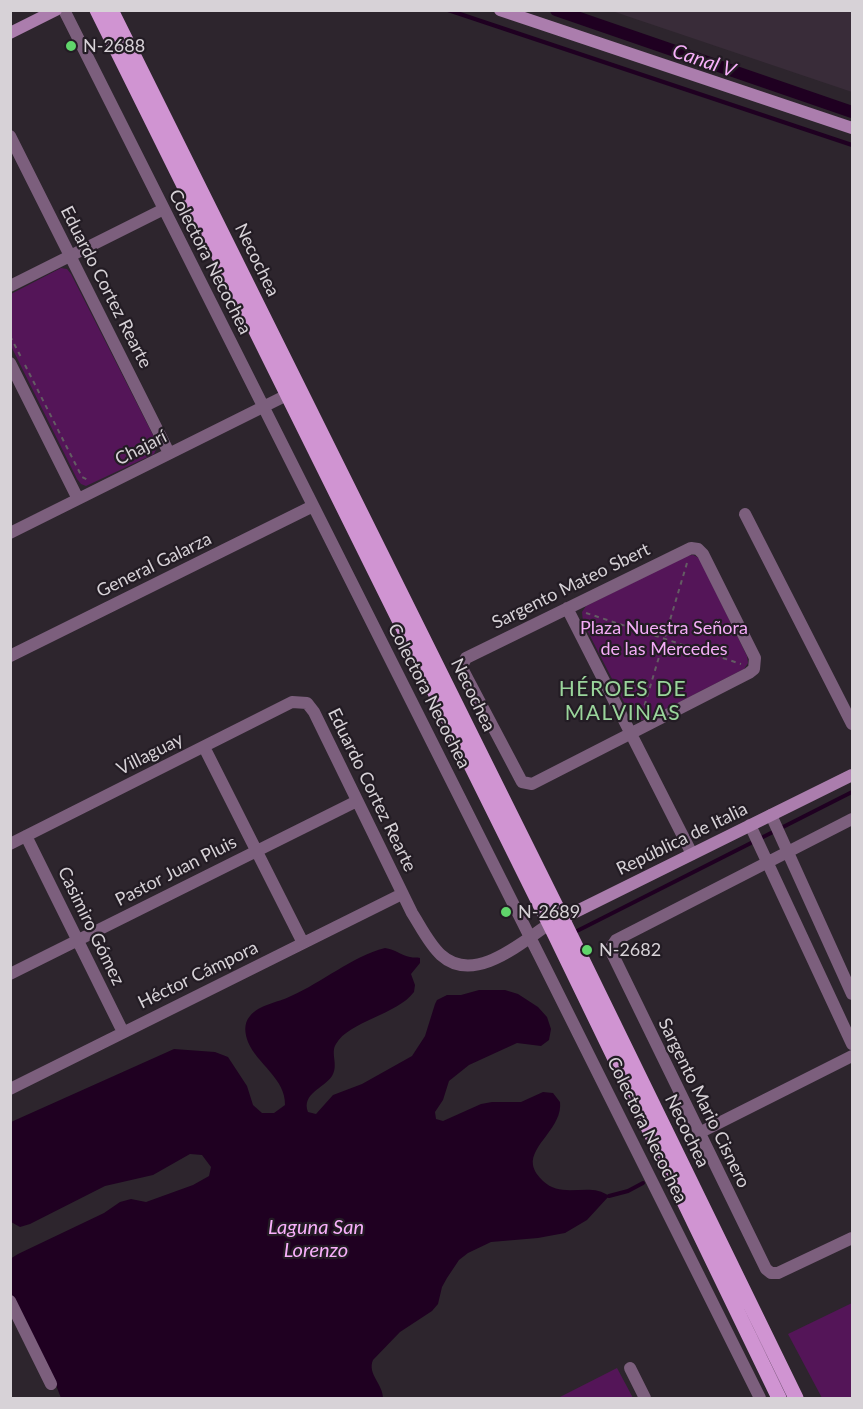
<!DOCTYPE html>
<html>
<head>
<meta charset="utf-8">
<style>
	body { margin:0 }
	#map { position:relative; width:863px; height:1409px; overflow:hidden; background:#2d252d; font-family:Lato,sans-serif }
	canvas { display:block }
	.frame { position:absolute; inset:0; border:12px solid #d7d2d7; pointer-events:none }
</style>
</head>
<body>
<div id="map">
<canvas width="863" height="1409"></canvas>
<div class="frame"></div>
</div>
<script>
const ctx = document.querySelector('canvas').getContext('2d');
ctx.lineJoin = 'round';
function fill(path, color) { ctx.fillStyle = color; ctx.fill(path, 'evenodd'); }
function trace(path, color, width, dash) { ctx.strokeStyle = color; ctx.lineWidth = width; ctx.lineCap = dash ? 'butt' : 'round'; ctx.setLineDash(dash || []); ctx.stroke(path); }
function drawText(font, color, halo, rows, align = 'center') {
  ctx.font = font + ' Lato,sans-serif'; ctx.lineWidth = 4.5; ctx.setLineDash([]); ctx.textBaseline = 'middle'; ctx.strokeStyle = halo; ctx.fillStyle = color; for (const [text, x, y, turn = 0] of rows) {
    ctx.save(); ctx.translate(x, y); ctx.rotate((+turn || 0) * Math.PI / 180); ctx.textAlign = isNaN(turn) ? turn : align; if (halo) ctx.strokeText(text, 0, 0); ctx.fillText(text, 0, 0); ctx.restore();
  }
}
const built = new Path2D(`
	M612 11H852V92Z`);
const green = new Path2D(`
	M61 268 67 269 71 274 158 445 154 454 86 486 81 484 77 479 11 346V294Z
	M693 555 699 558 747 656 748 663 744 669 644 720H637L631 716 583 622 582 612 586 606 686 556Z
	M852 1303V1398H822L788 1334Z
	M617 1368 633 1398H558Z`);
const water = new Path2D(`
	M385 948C395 949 402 956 410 957 414 958 417 957 420 958V963L411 974 415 985 414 992C397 1015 349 1021 336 1044 330 1053 339 1065 332 1076 324 1088 301 1094 308 1112L316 1114 333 1095 362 1084 412 1056 425 1036 435 1004 437 1000 447 995H461L479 990H505L518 994 538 1007 547 1017 551 1029 549 1040 541 1046 517 1043 469 1065 449 1081 443 1100 435 1112 436 1119 443 1121 481 1104 492 1102H521L543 1092 553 1093 560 1102C563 1127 530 1145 533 1165 534 1171 538 1176 543 1181 563 1200 590 1181 609 1196L587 1220 565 1233 538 1238 491 1242 468 1253 459 1260 447 1278 442 1287 438 1304 432 1311 400 1332 373 1360C367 1374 383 1384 383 1398H61L52 1375 11 1293 10 1259 18 1254 104 1213 120 1202 131 1199 146 1202 193 1185 209 1176 211 1167 202 1155 190 1154 153 1175 105 1186 30 1224 20 1227 11 1222V1122L174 1049 215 1052 228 1057 247 1086 253 1105 262 1113H274L285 1105C286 1079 257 1064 248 1042 245 1034 243 1024 250 1016 260 1004 277 1003 291 996 323 982 351 957 385 948Z`);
const stream = new Path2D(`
	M448 10 852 145
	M783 827 852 792
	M763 837 773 832
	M573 933 751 843
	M609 1196 628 1191 643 1183`);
const canal = new Path2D(`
	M556 10 852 112`);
const path = new Path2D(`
	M10 336 21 357
	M25 365 82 477 88 480
	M586 613 741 664
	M642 714 687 563`);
const street = new Path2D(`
	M64 10 545 967 760 1398
	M10 136 169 453
	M10 286 164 209
	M10 363 78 499
	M745 514 852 724
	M10 533 287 395
	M691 548 698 549 703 554 755 658 754 669 749 673 532 784 522 782 464 672 462 666 466 658Z
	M567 608 692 854
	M10 656 313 506
	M204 747 303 943
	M771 815 852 994
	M852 819 616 940 610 949 766 1269 771 1273H778L852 1238
	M750 825 852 1044
	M26 836 123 1032
	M10 844 292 702 307 703 314 712 412 913C421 927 429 944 441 955 474 985 521 943 549 924
	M10 974 357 801
	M10 1089 402 894
	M699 1133 852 1056
	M10 1301 51 1384
	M630 1368 645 1398`);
const secondary = new Path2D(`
	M500 10 852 128
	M10 33 56 10
	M555 922 852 775`);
const primary = new Path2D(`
	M97 10 555 935 779 1398
	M111 10 562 918 796 1398`);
const markers = [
	[71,46,6,"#60d56b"],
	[506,912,6,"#60d56b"],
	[587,950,6,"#60d56b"]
];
const poiNames = [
	["N-2688",83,46],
	["N-2689",518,912],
	["N-2682",599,950]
];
const streetNames = [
	["Necochea",257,260,64],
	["Colectora Necochea",210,262,63],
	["Eduardo Cortez Rearte",106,287,63],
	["Chajarí",141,448,-27],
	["General Galarza",154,565,-26],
	["Sargento Mateo Sbert",571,586,-26],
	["Necochea",473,695,64],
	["Colectora Necochea",429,696,63],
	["Villaguay",150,754,-27],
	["Eduardo Cortez Rearte",372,790,64],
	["República de Italia",682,839,-26],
	["Pastor Juan Pluis",176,871,-27],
	["Casimiro Gómez",91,926,64],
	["Héctor Cámpora",198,975,-26],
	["Sargento Mario Cisnero",704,1103,64],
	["Colectora Necochea",647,1130,64],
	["Necochea",687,1131,64]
];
const parkNames = [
	["Plaza Nuestra Señora",664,628],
	["de las Mercedes",664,649]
];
const waterNames = [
	["Canal V",704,61,19],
	["Laguna San",316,1228],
	["Lorenzo",316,1251]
];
const quarterNames = [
	["HÉROES DE",623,689],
	["MALVINAS",623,713]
];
fill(built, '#392c39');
fill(green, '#541558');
fill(water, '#1f0021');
trace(stream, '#1f0021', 4);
trace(canal, '#1f0021', 12);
trace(path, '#635c63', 2, [4.5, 4.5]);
trace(street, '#7c5f7d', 12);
trace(secondary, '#ab7dad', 12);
trace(primary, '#d094d2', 15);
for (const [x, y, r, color] of markers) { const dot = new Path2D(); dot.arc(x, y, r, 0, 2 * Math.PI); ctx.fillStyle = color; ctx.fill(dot); trace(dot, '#231c24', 2); }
drawText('18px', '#d7d2d7', '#231c24', poiNames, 'left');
drawText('18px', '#d7d2d7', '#231c24', streetNames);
drawText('18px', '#f5adf8', '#231c24', parkNames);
drawText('italic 20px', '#f8b0fb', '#231c24', waterNames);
ctx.letterSpacing = '1.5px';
drawText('21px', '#9ad59b', '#231c24', quarterNames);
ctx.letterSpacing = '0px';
</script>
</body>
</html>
